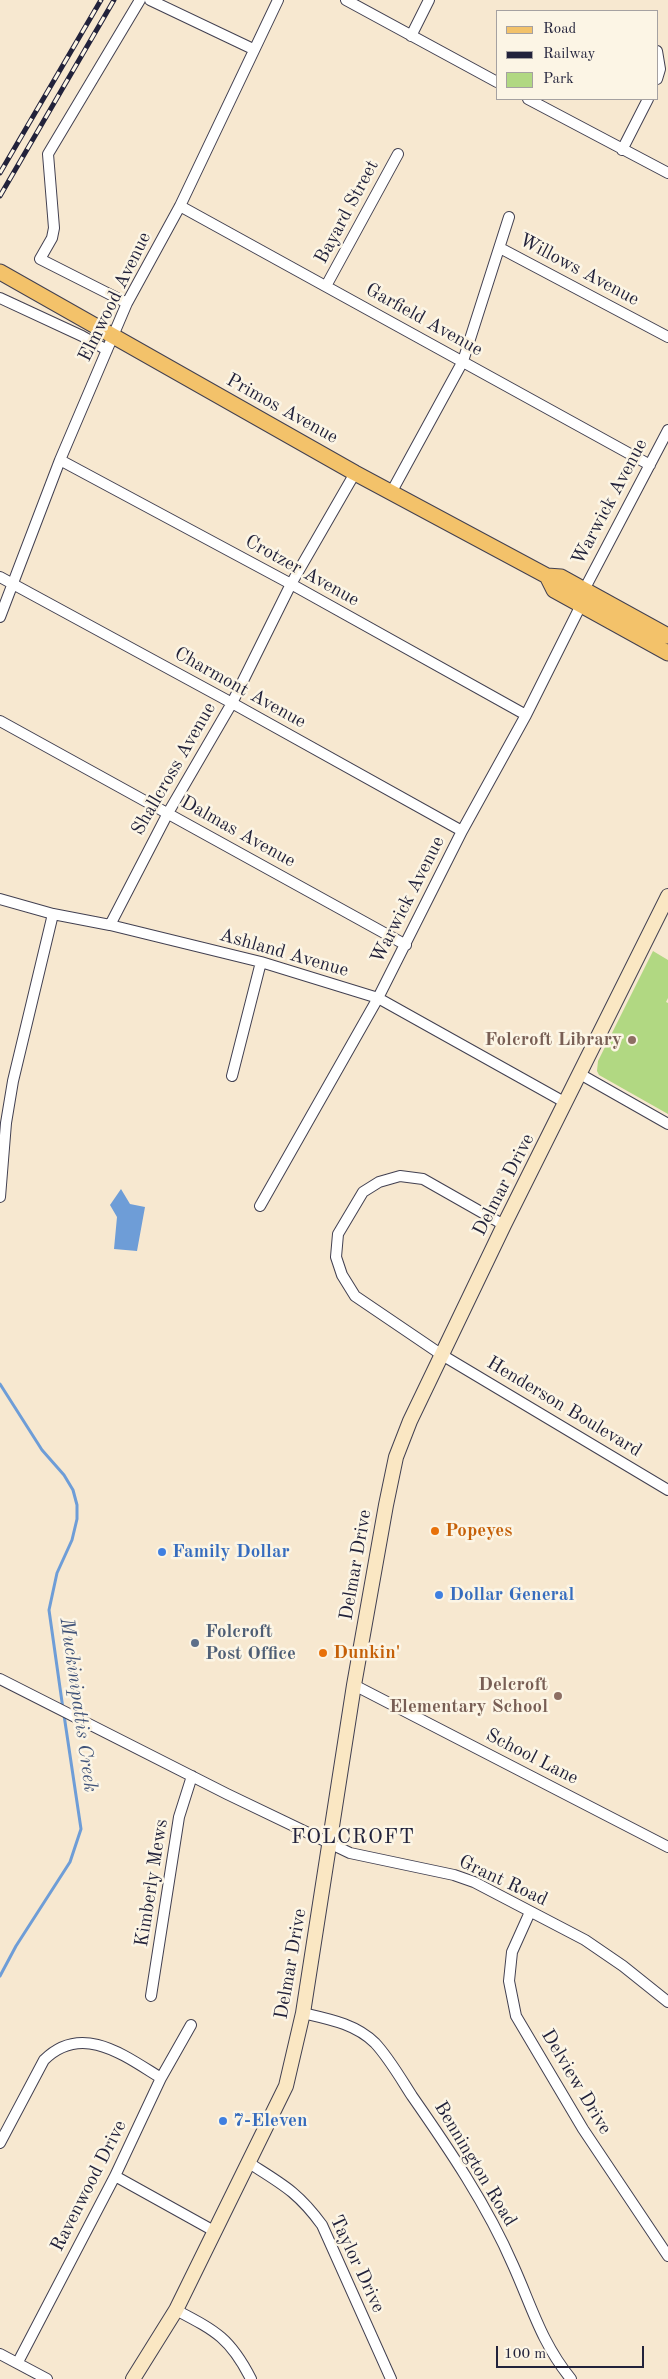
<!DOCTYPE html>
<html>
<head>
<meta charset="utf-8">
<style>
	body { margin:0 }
	#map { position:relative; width:668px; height:2379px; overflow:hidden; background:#f7e8d0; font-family:"Old Standard TT",serif }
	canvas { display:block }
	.legend { position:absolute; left:496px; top:10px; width:162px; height:90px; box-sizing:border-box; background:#fcf5e5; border:1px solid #a5a1a1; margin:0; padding:6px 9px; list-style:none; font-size:15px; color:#22223b }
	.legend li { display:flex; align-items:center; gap:10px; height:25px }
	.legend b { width:25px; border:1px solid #a5a1a1 }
	.scale { position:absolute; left:496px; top:2346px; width:148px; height:22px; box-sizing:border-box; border:2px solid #22223b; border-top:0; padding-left:6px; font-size:15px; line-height:18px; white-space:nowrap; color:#22223b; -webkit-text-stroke:4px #fcf5e5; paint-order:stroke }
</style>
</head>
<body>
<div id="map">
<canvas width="668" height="2379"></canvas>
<ul class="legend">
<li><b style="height:6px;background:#f3c26a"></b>Road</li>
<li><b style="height:6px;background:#22223b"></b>Railway</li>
<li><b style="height:14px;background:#b1d882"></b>Park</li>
</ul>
<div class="scale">100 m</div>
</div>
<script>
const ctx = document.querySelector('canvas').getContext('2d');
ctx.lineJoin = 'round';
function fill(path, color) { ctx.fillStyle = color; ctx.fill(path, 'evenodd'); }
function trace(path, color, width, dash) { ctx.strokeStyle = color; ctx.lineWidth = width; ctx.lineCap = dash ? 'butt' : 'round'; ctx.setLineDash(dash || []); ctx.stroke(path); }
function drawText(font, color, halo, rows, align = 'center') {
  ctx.font = font + ' "Old Standard TT",serif'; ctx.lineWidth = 5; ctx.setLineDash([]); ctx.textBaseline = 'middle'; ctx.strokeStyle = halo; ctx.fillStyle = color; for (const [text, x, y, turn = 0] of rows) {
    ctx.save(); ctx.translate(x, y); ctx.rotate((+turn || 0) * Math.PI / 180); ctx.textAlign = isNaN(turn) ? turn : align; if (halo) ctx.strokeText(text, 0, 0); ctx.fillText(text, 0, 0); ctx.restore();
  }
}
const green = new Path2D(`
	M653 951 668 960V998L666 1002 668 1003V1114L599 1075 597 1071 598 1061Z`);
const water = new Path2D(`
	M121 1189 130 1204 145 1207 137 1251 114 1249 117 1217 110 1205Z`);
const stream = new Path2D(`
	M0 1384 42 1450 64 1475 73 1490 77 1505V1519L72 1540 57 1573 49 1610 63 1709
	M0 1976 16 1946 70 1862 81 1829 64 1715`);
const street = new Path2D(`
	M150 0 253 49
	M346 0 497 82
	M411 36 429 0
	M657 79 660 69 657 51
	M528 99 668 173
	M622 150 648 99
	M180 206 650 465
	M500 248 668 337
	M326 286 398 154
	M0 298 82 336 107 350
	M127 303 40 259 52 238 54 228 48 154 140 0
	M60 460 291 584 526 715
	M392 491 463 361 509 217
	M0 577 232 703 462 831
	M584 590 668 430
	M0 617 60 460 127 303 180 206 278 0
	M0 721 406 945
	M0 899 53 914 110 925 261 962 378 998 566 1103
	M110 925 168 813 232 703 291 584 355 473
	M580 1074 668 1124
	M232 1076 261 962
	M0 1197 6 1123 13 1081 53 914
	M260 1206 378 998 462 831 526 715 581 605
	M504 1225 423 1179 400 1176 379 1182 363 1192 338 1234 336 1257 342 1275 355 1296 442 1355 668 1490
	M0 1679 227 1794 350 1853 454 1875 474 1882 585 1940 623 1966 668 2002
	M354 1685 668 1847
	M530 1912 512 1952 509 1981 516 2016 583 2129 668 2256
	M151 1996 179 1817 192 1776
	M303 2013C329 2019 356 2024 375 2043 389 2058 401 2079 412 2096 449 2149 487 2205 513 2265 532 2307 541 2342 571 2379
	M0 2143 44 2060C82 2022 125 2056 161 2078
	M249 2163C282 2184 298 2192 322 2225L391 2379
	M115 2176 214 2231
	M176 2310C216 2331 230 2338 251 2379
	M0 2354 47 2379
	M18 2362 115 2176 161 2078 191 2025`);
const secondary = new Path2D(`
	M133 2379 176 2310 286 2086 303 2013 354 1685 386 1505 396 1457 410 1421 504 1225 668 896`);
const primary = new Path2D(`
	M0 272 355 473 547 576 561 577 668 636
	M547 576 554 590 668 653`);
const rail = new Path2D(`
	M0 173 101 0
	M0 196 114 0`);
const markers = [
	[632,1040,5,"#8d6e63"],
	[435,1531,5,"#e8710a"],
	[162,1552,5,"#3f7fe0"],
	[439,1595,5,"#3f7fe0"],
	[195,1643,5,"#5c6f8a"],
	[323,1653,5,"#e8710a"],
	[558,1696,5,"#8d6e63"],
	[223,2121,5,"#3f7fe0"]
];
const streetNames = [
	["Bayard Street",347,212,-62],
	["Willows Avenue",579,270,28],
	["Elmwood Avenue",115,297,-64],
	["Garfield Avenue",424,320,29],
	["Primos Avenue",282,409,29],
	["Warwick Avenue",610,502,-62],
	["Crotzer Avenue",302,571,29],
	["Charmont Avenue",240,688,29],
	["Shallcross Avenue",174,769,-60],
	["Dalmas Avenue",238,832,29],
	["Warwick Avenue",408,900,-63],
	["Ashland Avenue",284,953,16],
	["Delmar Drive",504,1185,-63],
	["Henderson Boulevard",564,1407,31],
	["Delmar Drive",356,1565,-80],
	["School Lane",532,1757,27],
	["Grant Road",503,1881,25],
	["Kimberly Mews",152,1883,-81],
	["Delmar Drive",291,1964,-80],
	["Delview Drive",576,2082,59],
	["Bennington Road",475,2164,59],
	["Ravenwood Drive",89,2186,-63],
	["Taylor Drive",357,2264,65]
];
const educationNames = [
	["Folcroft Library",622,1040],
	["Delcroft",548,1685],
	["Elementary School",548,1707]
];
const foodNames = [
	["Popeyes",445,1531],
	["Dunkin'",333,1653]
];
const shopNames = [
	["Family Dollar",172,1552],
	["Dollar General",449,1595],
	["7-Eleven",233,2121]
];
const serviceNames = [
	["Folcroft",205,1632],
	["Post Office",205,1654]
];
const waterNames = [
	["Muckinipattis Creek",78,1705,82]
];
const quarterNames = [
	["FOLCROFT",353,1837]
];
fill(green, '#b1d882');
fill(water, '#6e9dd7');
trace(stream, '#6e9dd7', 3);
trace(street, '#424051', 12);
trace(secondary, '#424051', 16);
trace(primary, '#424051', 17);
trace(street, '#fff', 10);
trace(secondary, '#fae7c3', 14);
trace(primary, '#f3c26a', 15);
trace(rail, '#22223b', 5);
trace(rail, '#fcf5e5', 3, [9]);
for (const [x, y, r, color] of markers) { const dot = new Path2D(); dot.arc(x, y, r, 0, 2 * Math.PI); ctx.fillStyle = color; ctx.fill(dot); trace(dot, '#fcf5e5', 2); }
drawText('19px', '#22223b', '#fcf5e5', streetNames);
drawText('bold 19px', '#785e54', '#fcf5e5', educationNames, 'right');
drawText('bold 19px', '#c56008', '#fcf5e5', foodNames, 'left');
drawText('bold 19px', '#366cbe', '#fcf5e5', shopNames, 'left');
drawText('bold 19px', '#4e5e75', '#fcf5e5', serviceNames, 'left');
drawText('italic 20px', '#405379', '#fcf5e5', waterNames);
ctx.letterSpacing = '1px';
drawText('21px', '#22223b', '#fcf5e5', quarterNames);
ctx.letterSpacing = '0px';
</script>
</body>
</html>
